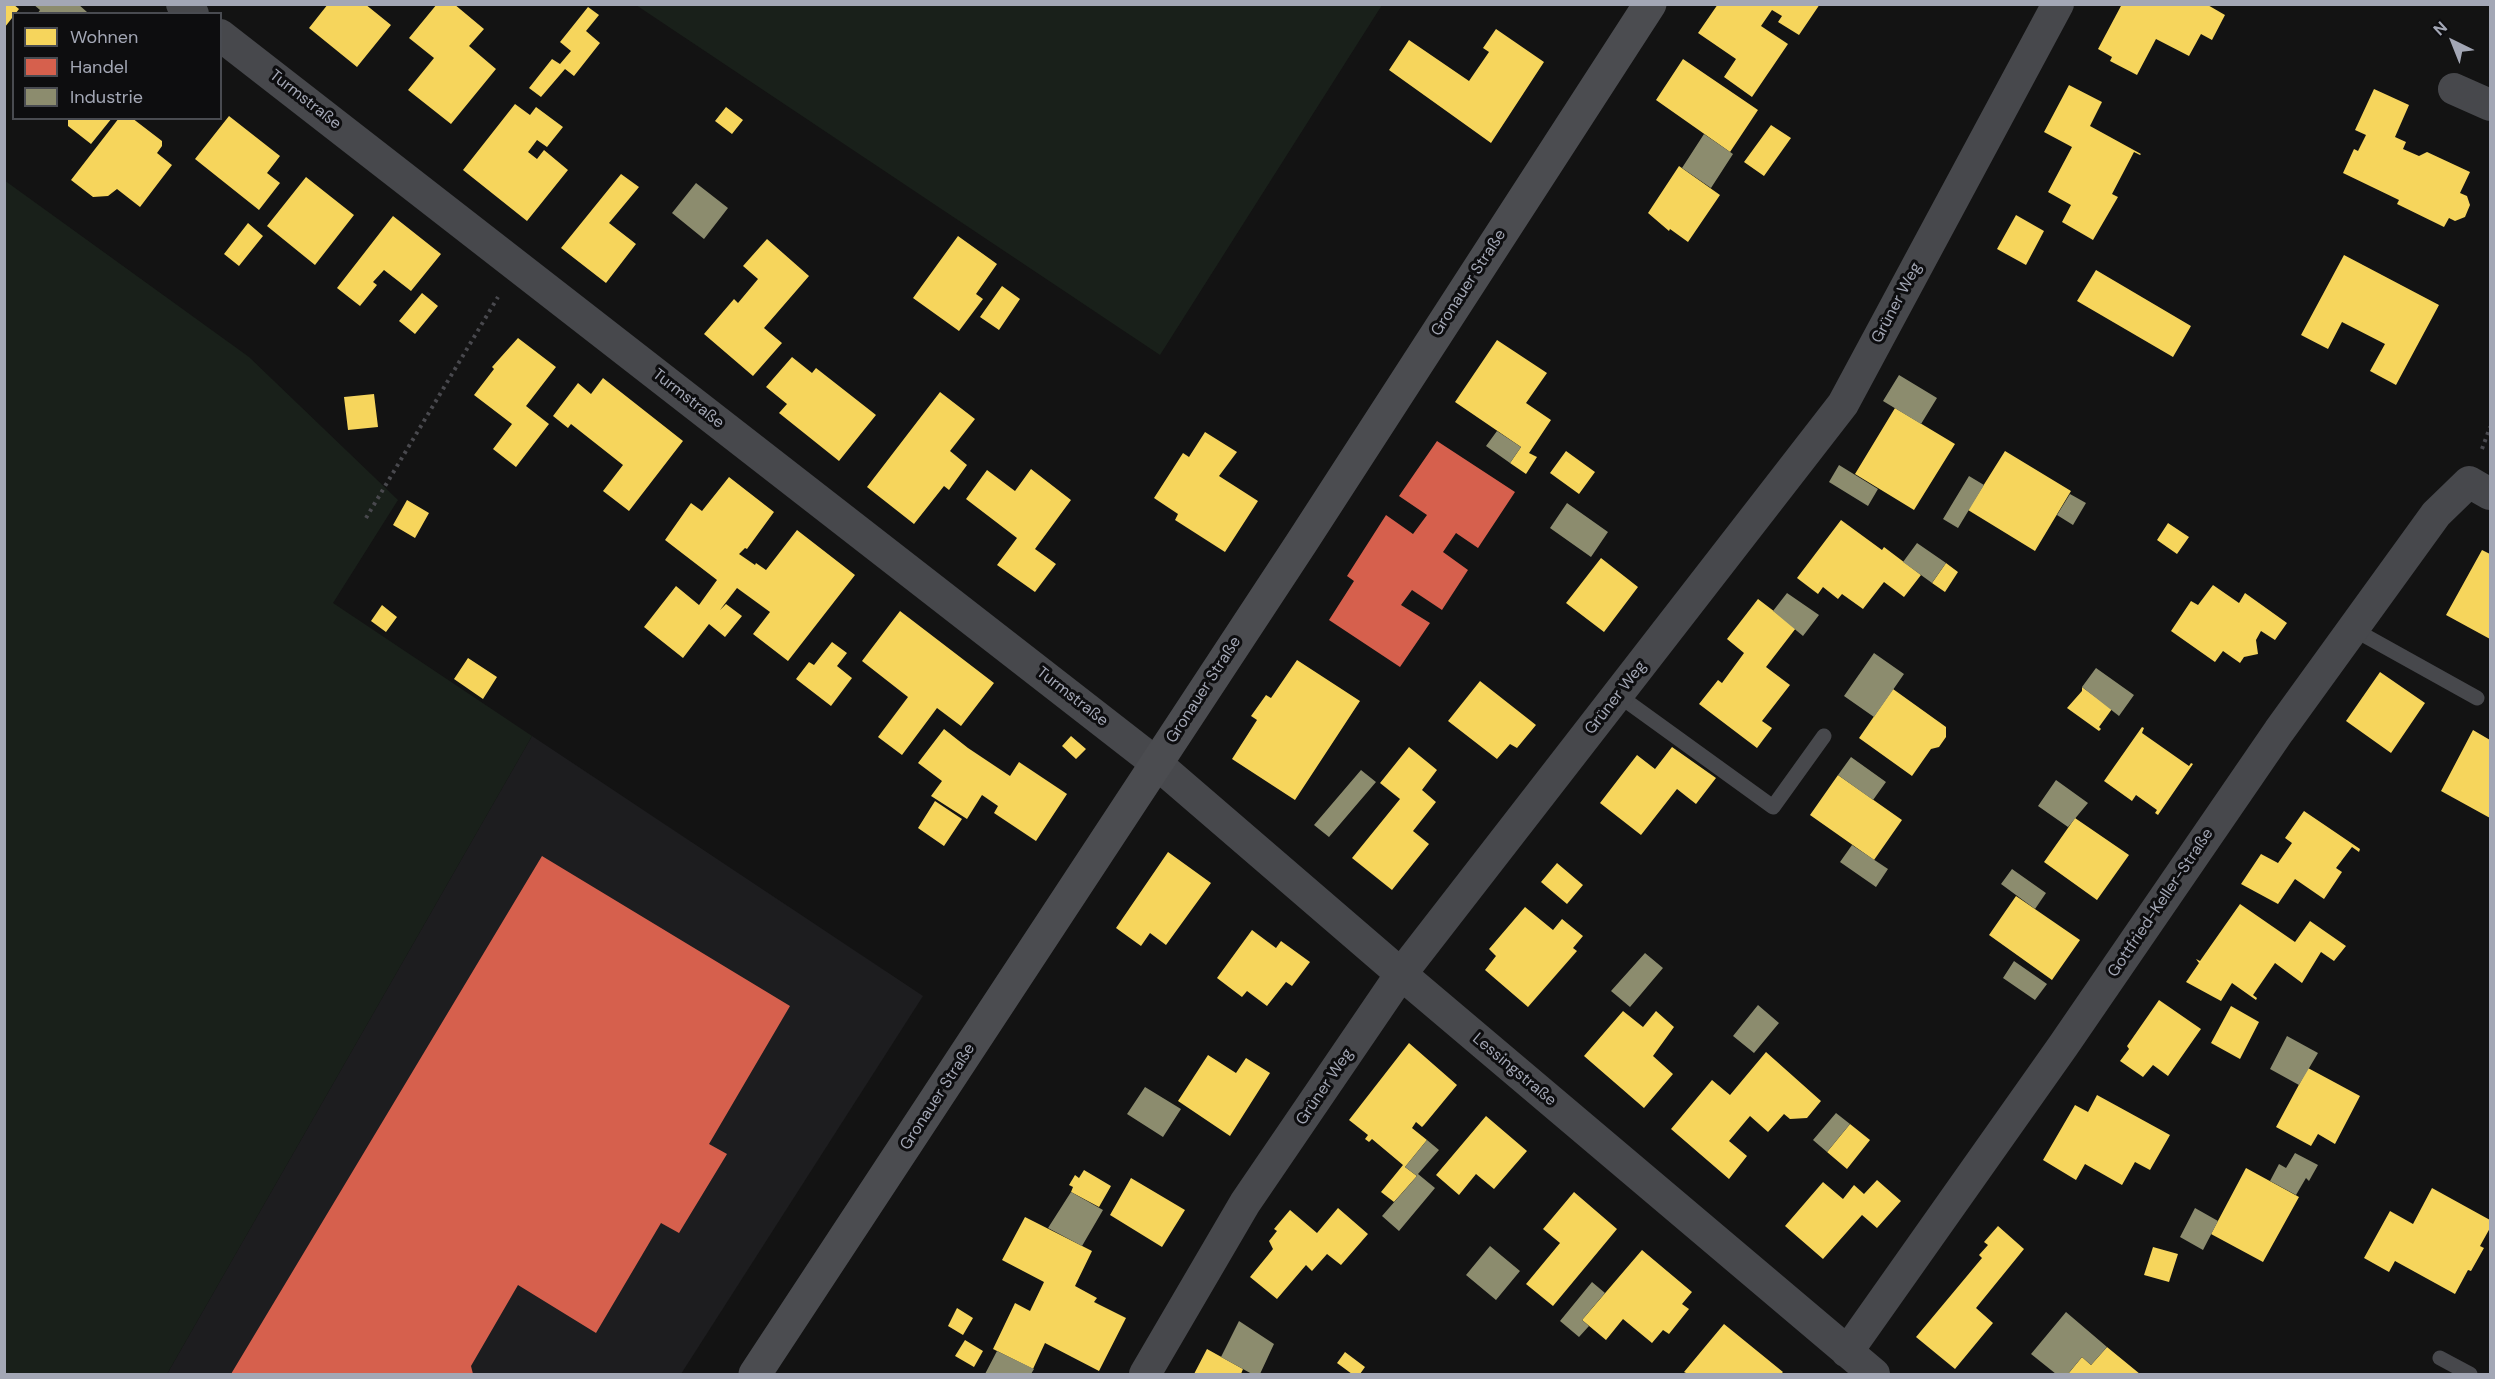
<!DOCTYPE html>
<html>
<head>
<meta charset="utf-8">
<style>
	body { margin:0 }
	#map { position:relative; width:2495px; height:1379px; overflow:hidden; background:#131313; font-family:"DM Sans",sans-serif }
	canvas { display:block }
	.frame { position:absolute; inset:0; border:6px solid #a3a7b5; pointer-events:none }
	.legend { position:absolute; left:12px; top:12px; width:210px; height:108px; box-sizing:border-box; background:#0d0d0f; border:2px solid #494b51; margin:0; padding:8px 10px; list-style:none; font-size:18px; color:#a3a7b5 }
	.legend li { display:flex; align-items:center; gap:12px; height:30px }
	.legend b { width:30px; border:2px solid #494b51 }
	.north { position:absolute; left:2423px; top:12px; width:60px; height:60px; -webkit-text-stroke:4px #0d0d0f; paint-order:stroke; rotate:317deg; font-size:16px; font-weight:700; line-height:24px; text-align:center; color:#a3a7b5 }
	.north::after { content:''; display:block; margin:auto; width:21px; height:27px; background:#a3a7b5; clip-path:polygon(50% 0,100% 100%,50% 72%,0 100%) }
</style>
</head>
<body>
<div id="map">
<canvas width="2495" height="1379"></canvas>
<div class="frame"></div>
<ul class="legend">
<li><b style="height:16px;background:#f6d55c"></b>Wohnen</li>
<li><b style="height:16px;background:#d6604d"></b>Handel</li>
<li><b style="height:16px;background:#8c8c6e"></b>Industrie</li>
</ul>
<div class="north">N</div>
</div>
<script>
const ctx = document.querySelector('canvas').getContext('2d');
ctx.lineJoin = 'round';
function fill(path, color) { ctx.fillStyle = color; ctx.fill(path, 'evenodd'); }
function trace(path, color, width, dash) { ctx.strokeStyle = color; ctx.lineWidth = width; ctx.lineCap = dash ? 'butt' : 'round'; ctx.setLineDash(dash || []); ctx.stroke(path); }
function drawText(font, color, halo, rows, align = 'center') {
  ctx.font = font + ' "DM Sans",sans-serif'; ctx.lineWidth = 6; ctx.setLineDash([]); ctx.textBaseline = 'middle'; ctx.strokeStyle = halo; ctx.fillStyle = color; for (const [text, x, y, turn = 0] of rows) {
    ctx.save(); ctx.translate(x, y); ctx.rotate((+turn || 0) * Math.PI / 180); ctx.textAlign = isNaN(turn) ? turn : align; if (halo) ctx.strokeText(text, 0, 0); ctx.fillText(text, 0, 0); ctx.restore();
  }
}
const built = new Path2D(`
	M532 736 923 996 681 1374H167Z`);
const green = new Path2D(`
	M636 5H1382L1160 355Z
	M4 180 249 357 398 500 333 603 532 736 167 1374H5Z`);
const homes = new Path2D(`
	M5 4H13L19 9 5 27Z
	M328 4H365L391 25 357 67 309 28Z
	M437 4H454L484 29 469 46 496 69 451 124 408 90 434 58 409 38Z
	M1718 4 1788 6 1820 4 1799 35 1778 22 1782 16 1772 10 1761 26 1788 44 1752 97 1724 77 1736 59 1698 33Z
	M2122 4H2206L2225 15 2212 40 2201 34 2189 56 2156 39 2137 75 2110 61 2112 57 2098 49Z
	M588 7 599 15 586 31 600 43 574 76 565 69 541 97 529 88 552 59 560 64 571 51 560 42Z
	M1496 29 1544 62 1491 143 1389 70 1409 40 1469 81 1489 52 1483 48Z
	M1683 59 1758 110 1730 152 1656 100Z
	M2069 85 2102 102 2090 126 2141 154 2140 155 2134 152 2112 194 2118 197 2093 240 2062 222 2071 205 2048 192 2072 147 2044 132Z
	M2374 89 2409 105 2395 137 2406 142 2403 149 2419 156 2427 152 2470 172 2460 193 2467 196 2470 205 2465 217 2455 221 2449 218 2444 227 2397 204 2399 200 2343 173 2354 149 2358 151 2366 135 2355 130Z
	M515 104 530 115 536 107 563 127 547 147 537 140 528 152 537 159 544 150 568 170 527 221 463 170Z
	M726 107 743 120 732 134 715 121Z
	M229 116 280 156 267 173 280 183 259 210 195 159Z
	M68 118H112L91 144 68 126Z
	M119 118H132L162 141V146L157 153 172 165 140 207 117 189 108 196 93 197 71 180Z
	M1771 125 1791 138 1764 176 1744 162Z
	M1679 166 1720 195 1688 242 1670 229 1669 231 1648 213Z
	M621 174 639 187 609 223 636 244 606 283 561 248Z
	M306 177 354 215 315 265 267 226Z
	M2016 215 2044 231 2026 265 1997 249Z
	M393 216 441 254 411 291 384 270 373 282 377 285 360 306 337 288Z
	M248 223 263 236 239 266 224 254Z
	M958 236 997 264 976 294 983 299 959 331 913 298Z
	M767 239 809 276 764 328 782 343 753 376 704 334 734 299 738 303 758 279 743 266Z
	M2344 255 2439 305 2396 385 2370 371 2385 344 2342 322 2328 349 2301 335Z
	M2096 270 2191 326 2173 357 2077 301Z
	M1002 286 1020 299 999 330 980 317Z
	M422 293 438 306 415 334 399 321Z
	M518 338 556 367 526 406 549 424 516 467 493 449 512 424 474 395 494 369 492 367Z
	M1497 340 1547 373 1526 403 1551 420 1529 453 1537 457 1526 474 1510 463 1521 447 1455 402Z
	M792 357 812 373 816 368 876 415 839 461 779 413 787 404 766 387Z
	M603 378 683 441 629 511 603 491 623 465 571 424 568 428 553 416 578 383 591 394Z
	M940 392 975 419 950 451 967 465 949 490 944 486 914 524 867 487Z
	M374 394 378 427 348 430 344 397Z
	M1895 408 1955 444 1914 510 1855 474Z
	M1205 432 1237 452 1219 476 1258 501 1225 552 1175 520 1178 514 1154 498 1183 453 1189 457Z
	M1566 451 1595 472 1579 494 1550 473Z
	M2005 451 2071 491 2035 551 1968 510Z
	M1031 469 1071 500 1035 549 1056 564 1035 592 997 565 1017 538 966 499 987 470 1015 491Z
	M729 477 774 512 747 549 745 548 739 554 755 565 756 563 766 570 797 530 855 575 788 661 753 634 770 612 737 588 720 610 726 604 742 616 725 637 709 624 683 658 644 627 676 586 699 605 717 580 665 540 691 503 702 511Z
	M407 500 429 513 415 538 393 525Z
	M1841 520 1882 550 1884 547 1921 575 1904 597 1884 582 1863 609 1842 594 1838 599 1823 587 1818 594 1797 578Z
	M2168 523 2189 537 2177 554 2157 540Z
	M2482 550 2490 554V639L2446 615Z
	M1601 558 1638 587 1604 632 1566 603Z
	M1946 563 1958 572 1945 592 1932 583Z
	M2213 585 2239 603 2245 593 2287 623 2275 640 2261 631 2256 640 2258 654 2244 657 2240 663 2223 651 2215 662 2171 631 2191 601 2198 605Z
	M1758 599 1796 628 1766 667 1790 685 1762 721 1772 728 1757 748 1699 704 1718 680 1722 683 1744 653 1727 639Z
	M382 605 397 617 386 632 371 621Z
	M900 611 994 683 961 726 937 708 902 755 878 737 908 697 862 661Z
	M832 642 847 653 837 666 852 678 831 706 796 679 809 662 814 665Z
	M468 658 497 677 483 699 454 679Z
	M1297 660 1360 701 1295 800 1232 759 1257 720 1251 716 1266 695 1271 698Z
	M2380 672 2425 703 2391 753 2346 721Z
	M1480 681 1536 725 1517 748 1510 744 1497 759 1448 721Z
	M2082 687 2112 709 2099 727 2101 729 2099 731 2067 708 2082 691Z
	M1893 689 1946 727V737L1939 747 1931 749 1912 776 1859 738Z
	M2142 727 2144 728 2142 733 2189 766 2191 763 2193 764 2158 815 2155 813 2157 810 2136 795 2132 801 2104 781Z
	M944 729 968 748 1010 776 1019 762 1067 794 1036 841 994 813 998 806 982 795 967 819 931 796 942 781 918 763Z
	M2473 730 2490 740V818L2441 791Z
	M1071 736 1086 749 1076 759 1062 746Z
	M1409 747 1437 770 1422 790 1436 802 1413 831 1429 844 1392 890 1352 858 1400 799 1380 783Z
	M1672 747 1716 778 1696 804 1677 789 1641 835 1600 803 1637 755 1655 769Z
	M1838 775 1902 820 1874 860 1810 815Z
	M935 801 962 819 944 846 918 828Z
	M2304 811 2360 849 2359 852 2352 847 2336 868 2342 872 2324 899 2295 879 2278 904 2241 884 2261 854 2278 863 2292 843 2285 838Z
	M2075 818 2129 855 2097 900 2044 862Z
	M1168 852 1211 883 1166 945 1150 933 1141 946 1116 928Z
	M1557 863 1583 885 1567 904 1541 882Z
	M2016 896 2080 940 2052 980 1989 935Z
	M2240 904 2295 942 2310 921 2346 946 2334 961 2321 952 2302 983 2275 963 2253 995 2257 998 2256 1000 2232 983 2221 1001 2186 982 2199 963 2196 959 2200 961Z
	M1525 907 1553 930 1562 919 1583 936 1573 948 1577 951 1528 1007 1485 970 1496 956 1489 949Z
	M1252 930 1276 948 1281 941 1310 962 1292 986 1286 982 1267 1006 1247 991 1242 997 1217 978Z
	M2159 1000 2201 1029 2168 1076 2153 1065 2143 1077 2120 1061 2129 1049 2127 1046Z
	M2231 1006 2259 1022 2240 1059 2211 1043Z
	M1623 1011 1643 1027 1656 1011 1674 1027 1653 1056 1673 1074 1644 1108 1584 1056Z
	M1409 1043 1457 1085 1424 1125 1422 1127 1416 1122 1412 1128 1427 1140 1405 1167 1417 1176 1394 1202 1381 1192 1403 1165 1372 1139 1369 1142 1365 1139 1368 1135 1349 1120Z
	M1766 1052 1821 1101 1807 1118 1790 1119 1784 1114 1768 1132 1750 1116 1729 1141 1747 1156 1729 1179 1671 1129 1712 1080 1730 1095Z
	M1208 1055 1236 1073 1246 1058 1270 1073 1230 1136 1178 1101Z
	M2308 1068 2360 1096 2335 1144 2318 1134 2311 1146 2276 1127Z
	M2097 1095 2170 1135 2150 1170 2135 1162 2122 1185 2085 1164 2076 1180 2043 1160 2075 1105 2088 1112Z
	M1486 1116 1527 1151 1494 1189 1476 1174 1459 1195 1436 1175Z
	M1850 1124 1870 1140 1847 1169 1827 1152Z
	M2246 1168 2299 1197 2263 1262 2211 1234Z
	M1084 1170 1111 1186 1099 1207 1071 1192 1073 1187 1069 1185 1075 1175 1079 1178Z
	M1131 1178 1185 1210 1162 1247 1110 1215Z
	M1877 1180 1901 1201 1877 1228 1862 1215 1823 1259 1785 1226 1823 1182 1843 1199 1854 1185 1864 1194Z
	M2432 1188 2490 1220V1228L2480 1246 2484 1248 2471 1271 2468 1270 2455 1294 2395 1261 2389 1272 2364 1258 2390 1211 2413 1224Z
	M1574 1192 1617 1229 1553 1306 1526 1284 1560 1243 1543 1229Z
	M1338 1208 1368 1234 1341 1265 1327 1254 1312 1271 1306 1265 1277 1299 1250 1277 1273 1249 1269 1241 1277 1231 1274 1229 1290 1210 1317 1233Z
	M1025 1217 1092 1251 1075 1286 1097 1298 1094 1302 1126 1318 1099 1371 1045 1343 1033 1369 993 1349 1015 1303 1030 1311 1044 1282 1002 1260Z
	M1998 1226 2024 1249 1976 1308 1993 1323 1955 1369 1916 1337 1982 1258 1979 1255 1988 1245 1984 1242Z
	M2153 1247 2178 1254 2169 1282 2144 1275Z
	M1642 1250 1692 1292 1682 1304 1689 1309 1669 1334 1663 1330 1652 1343 1623 1319 1606 1340 1582 1320Z
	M957 1308 973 1318 963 1335 948 1326Z
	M1724 1324 1783 1372 1781 1374H1688L1684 1372Z
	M965 1340 983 1351 974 1367 955 1356Z
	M2107 1347 2140 1374H2068L2082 1357 2091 1365Z
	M1207 1349 1243 1369 1241 1374H1194Z
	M1345 1352 1365 1367 1360 1374H1352L1337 1363Z`);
const shops = new Path2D(`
	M1437 441 1515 492 1478 548 1456 533 1443 552 1468 570 1442 610 1412 590 1401 605 1430 623 1400 667 1329 620 1354 581 1347 576 1386 515 1413 534 1427 515 1399 496Z
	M542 856 790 1006 709 1144 727 1154 679 1233 661 1223 596 1333 518 1285 471 1366 473 1374H231Z`);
const industry = new Path2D(`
	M33 4H78L87 12 85 14H37L40 10Z
	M1704 134 1733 154 1711 188 1682 168Z
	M696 183 728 208 704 239 672 213Z
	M1899 375 1937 398 1921 424 1883 401Z
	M1497 431 1521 447 1510 463 1486 446Z
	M1839 465 1878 489 1868 506 1829 482Z
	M1969 476 1984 485 1958 528 1943 519Z
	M2070 494 2086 503 2073 525 2057 515Z
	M1567 503 1608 532 1591 557 1550 528Z
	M1917 543 1946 563 1932 583 1903 562Z
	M1787 593 1819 615 1803 636 1773 611Z
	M1874 653 1904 674 1874 717 1844 696Z
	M2096 668 2134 695 2119 716 2082 687Z
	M1851 757 1886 782 1873 800 1838 775Z
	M1361 770 1376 782 1329 837 1314 825Z
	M2056 780 2088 803 2068 827 2038 806Z
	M1852 845 1888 869 1876 887 1840 862Z
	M2012 869 2046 893 2035 909 2001 884Z
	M1645 953 1663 968 1630 1007 1611 991Z
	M2014 961 2047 984 2035 1000 2003 978Z
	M1758 1005 1779 1023 1754 1053 1733 1036Z
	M2287 1036 2318 1053 2299 1085 2270 1069Z
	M1145 1087 1181 1109 1163 1137 1127 1114Z
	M1836 1113 1850 1124 1827 1152 1813 1140Z
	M1427 1140 1439 1150 1418 1174 1435 1188 1399 1231 1382 1216 1417 1176 1405 1167Z
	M2295 1153 2318 1165 2309 1181 2306 1178 2296 1195 2270 1181 2279 1164 2286 1168Z
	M1071 1192 1103 1210 1082 1246 1048 1228Z
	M2195 1208 2218 1221 2203 1250 2180 1237Z
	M1490 1246 1520 1271 1496 1300 1466 1275Z
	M1592 1282 1605 1293 1582 1320 1589 1326 1579 1337 1560 1321Z
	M2066 1312 2107 1347 2091 1365 2082 1357 2068 1374H2056L2031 1354Z
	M1239 1321 1274 1344 1260 1374H1252L1221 1357Z
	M997 1351 1034 1369 1031 1374H985Z`);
const path = new Path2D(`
	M2482 449 2490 427
	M366 518 498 297`);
const service = new Path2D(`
	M2353 629 2477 698
	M1618 695 1773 807 1824 736
	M2440 1358 2470 1374`);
const minor = new Path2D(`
	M182 4 193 14
	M220 35 1156 763 1401 974 1874 1374
	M2454 89 2490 105
	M1847 1352 2063 1046 2279 731 2436 514 2469 482 2490 494
	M1145 1374 1245 1203 1401 974 1843 404 2058 4`);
const secondary = new Path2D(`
	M755 1374 1302 542 1650 4`);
const streetNames = [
	["Turmstraße",305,100,38],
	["Gronauer Straße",1469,283,-57],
	["Grüner Weg",1897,303,-62],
	["Turmstraße",688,399,38],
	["Gronauer Straße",1204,690,-57],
	["Turmstraße",1072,697,38],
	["Grüner Weg",1616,698,-52],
	["Gottfried-Keller-Straße",2161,903,-56],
	["Lessingstraße",1514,1070,40],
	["Grüner Weg",1325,1087,-56],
	["Gronauer Straße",938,1097,-57]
];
fill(built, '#1d1d1f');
fill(green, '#19201a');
fill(homes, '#f6d55c');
fill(shops, '#d6604d');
fill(industry, '#8c8c6e');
trace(path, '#49494e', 4, [3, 4.5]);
trace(service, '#47484c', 15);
trace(minor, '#47484c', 32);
trace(secondary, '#4b4c50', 33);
drawText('16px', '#a3a7b5', '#0d0d0f', streetNames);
</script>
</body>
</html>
